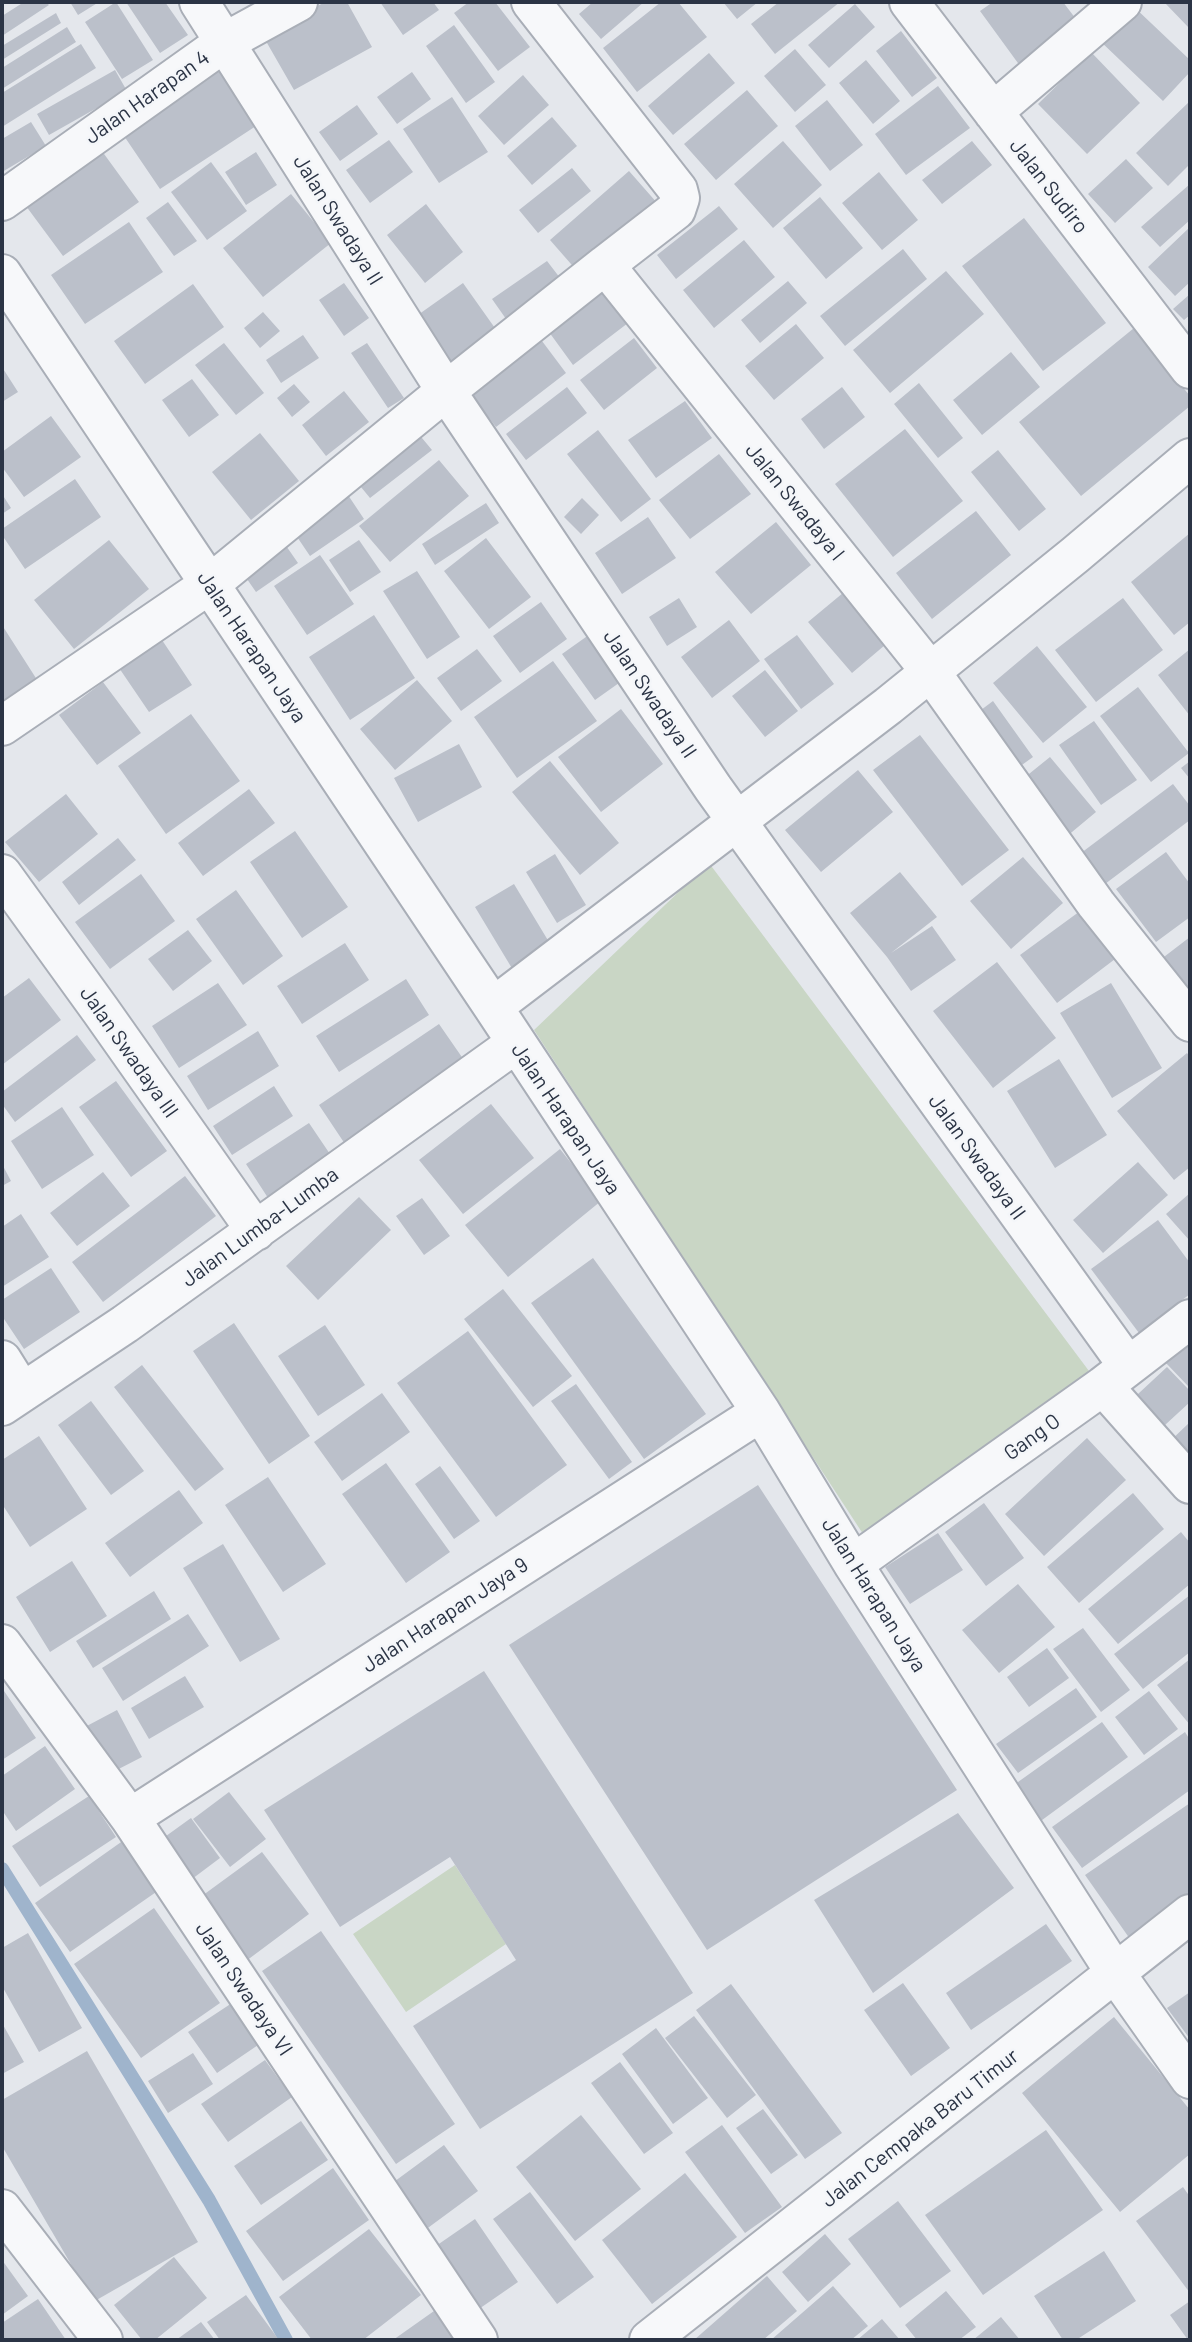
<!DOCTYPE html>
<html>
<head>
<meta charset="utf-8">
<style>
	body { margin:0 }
	#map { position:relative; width:1192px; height:2342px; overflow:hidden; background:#e4e7ec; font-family:Barlow,sans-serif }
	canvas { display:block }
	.frame { position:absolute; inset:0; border:4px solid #2b3445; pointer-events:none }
</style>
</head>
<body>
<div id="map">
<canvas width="1192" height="2342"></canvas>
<div class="frame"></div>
</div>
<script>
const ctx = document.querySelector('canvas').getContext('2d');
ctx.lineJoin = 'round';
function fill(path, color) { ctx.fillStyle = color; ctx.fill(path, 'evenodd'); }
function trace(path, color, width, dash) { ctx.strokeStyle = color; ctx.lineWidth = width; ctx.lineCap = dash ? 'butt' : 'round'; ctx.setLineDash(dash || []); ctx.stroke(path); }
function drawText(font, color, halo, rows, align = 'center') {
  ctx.font = font + ' Barlow,sans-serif'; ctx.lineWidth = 5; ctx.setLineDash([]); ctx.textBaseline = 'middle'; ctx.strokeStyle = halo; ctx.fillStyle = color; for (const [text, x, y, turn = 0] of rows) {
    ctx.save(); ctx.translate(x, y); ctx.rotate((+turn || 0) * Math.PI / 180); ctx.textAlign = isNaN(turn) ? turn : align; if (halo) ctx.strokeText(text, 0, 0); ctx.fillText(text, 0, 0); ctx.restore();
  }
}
const green = new Path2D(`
	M709 863 1089 1371 865 1537 534 1030Z
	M455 1865 506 1944 406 2012 353 1934Z`);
const stream = new Path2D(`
	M2 1869 209 2200 286 2340`);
const building = new Path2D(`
	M24 2H46L49 5 2 36V16Z
	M70 2H99L78 15Z
	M116 2 153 60 122 79 85 22Z
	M126 2H165L188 35 160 53Z
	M325 2H347L372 47 294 90 263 36Z
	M380 2H433L439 10 403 35Z
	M469 2H495L530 47 498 71 454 13Z
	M593 2H644L601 39 579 14Z
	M661 2H678L707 37 637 92 603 48Z
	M723 2H758L737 19Z
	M779 2H840L775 54 751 24Z
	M993 2H1063L1082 27 1023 70 980 11Z
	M1164 2H1190V29Z
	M855 4 875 27 829 68 808 45Z
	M1132 5 1190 60V72L1163 101 1099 40Z
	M56 13 61 23 2 60V46Z
	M454 25 495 82 466 103 426 46Z
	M67 27 76 42 2 89V68Z
	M901 31 937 78 912 97 876 51Z
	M81 44 96 68 2 127V93Z
	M795 49 826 85 795 112 764 76Z
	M1091 52 1140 103 1087 154 1038 104Z
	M709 53 735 83 673 135 648 106Z
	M866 60 900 101 873 124 839 83Z
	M222 67 259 124 160 189 122 133Z
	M115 70 127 91 49 135 37 114Z
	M412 72 431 99 397 124 377 97Z
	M523 75 549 105 504 145 478 116Z
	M938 86 970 128 906 175 875 134Z
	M747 90 778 126 716 180 684 144Z
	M452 97 488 152 439 183 403 129Z
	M827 100 863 145 830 171 795 126Z
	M1190 101V164L1168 186 1136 153Z
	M357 105 378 134 340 161 319 132Z
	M552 117 577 146 532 185 507 156Z
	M31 122 46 146 2 172V139Z
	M389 140 413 172 370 203 346 170Z
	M783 141 822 185 773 228 734 184Z
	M972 141 992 165 942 204 922 180Z
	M99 147 139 202 63 256 23 202Z
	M256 152 277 185 246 205 225 172Z
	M1126 159 1153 188 1115 223 1088 194Z
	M211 162 247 211 207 240 171 192Z
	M572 168 591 191 538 233 519 210Z
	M629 171 658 204 578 272 550 240Z
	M879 172 918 220 882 250 842 203Z
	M1190 184V220L1160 247 1141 227Z
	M291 194 331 243 263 297 223 248Z
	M820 197 863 248 826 279 783 228Z
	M168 202 197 241 174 256 146 218Z
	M426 204 463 252 425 283 387 235Z
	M719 206 738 229 676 279 657 255Z
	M1024 218 1106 323 1043 371 962 266Z
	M129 222 163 272 85 324 51 275Z
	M1190 227V282L1175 296 1148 267Z
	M744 240 775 277 714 328 683 290Z
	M903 249 927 279 845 346 820 316Z
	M547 261 567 287 511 326 492 299Z
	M946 271 984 314 890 393 853 350Z
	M788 281 807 303 760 343 741 320Z
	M344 283 369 318 344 336 319 300Z
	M463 283 502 338 455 371 415 317Z
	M193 284 224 327 145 384 114 341Z
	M604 291 628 323 573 365 549 332Z
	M1190 294V315L1184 320 1173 309Z
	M263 312 280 331 260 348 244 328Z
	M796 324 824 358 774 400 745 366Z
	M1134 328 1190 396V406L1081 496 1019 422Z
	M536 333 566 373 496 427 465 387Z
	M303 335 319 358 281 383 266 360Z
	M634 338 657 368 604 410 580 380Z
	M224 343 264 393 236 415 195 365Z
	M367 343 404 398 388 408 351 353Z
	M1011 352 1040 387 982 435 953 400Z
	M2 367 18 392 2 402Z
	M192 379 219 415 189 437 162 400Z
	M919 383 963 438 938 458 894 404Z
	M294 384 310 402 292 417 277 398Z
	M567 387 587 413 526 460 506 434Z
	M842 387 865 417 824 449 801 419Z
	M344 391 369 422 326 456 302 425Z
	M685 401 712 438 656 478 628 440Z
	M51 416 81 457 24 497 2 467V452Z
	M905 429 963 501 893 557 835 484Z
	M598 430 651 499 621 522 567 454Z
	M417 432 432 450 370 498 356 481Z
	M260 433 299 481 251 520 212 472Z
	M998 450 1046 509 1019 531 971 472Z
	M719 454 751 494 690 539 659 500Z
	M439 460 469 496 390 562 359 526Z
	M75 479 101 517 25 569 2 535V529Z
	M344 489 364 519 310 556 289 525Z
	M2 494 11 508 2 514Z
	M582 498 599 515 581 534 564 517Z
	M486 503 499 523 435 565 422 544Z
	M976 511 1011 555 932 619 896 573Z
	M648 517 676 558 622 594 595 553Z
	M776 522 811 565 751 614 715 572Z
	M1190 533V622L1174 635 1131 582Z
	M486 538 531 597 489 629 444 571Z
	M109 540 149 589 74 649 34 600Z
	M282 540 298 563 256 592 240 569Z
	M359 540 381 572 350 592 329 560Z
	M320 555 354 604 307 635 274 586Z
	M417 571 460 637 427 659 383 591Z
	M855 583 898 634 852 673 808 622Z
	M679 598 697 627 667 646 649 617Z
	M1123 598 1163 650 1096 702 1055 650Z
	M541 602 567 639 520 673 493 636Z
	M374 615 415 678 350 720 309 657Z
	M729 620 760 661 712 698 681 657Z
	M2 625 41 686 2 711Z
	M593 632 626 678 595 700 562 654Z
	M158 634 192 685 149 712 115 662Z
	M797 635 834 684 801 709 764 659Z
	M1037 646 1087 707 1043 743 993 683Z
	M477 649 502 681 461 711 437 678Z
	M1190 649V716L1158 675Z
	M553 661 597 721 517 778 474 717Z
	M765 670 798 711 765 737 732 696Z
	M417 680 452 721 395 770 360 729Z
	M103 682 141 733 97 765 59 715Z
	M1138 687 1189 753 1151 782 1100 716Z
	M993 701 1033 757 1012 772 973 716Z
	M621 709 663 764 601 812 558 757Z
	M191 714 240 781 166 834 118 766Z
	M1094 721 1137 780 1101 805 1059 745Z
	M920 735 1009 850 962 886 873 770Z
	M459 744 482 787 418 822 394 778Z
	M1050 757 1096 812 1066 837 1019 782Z
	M550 761 619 843 580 875 512 792Z
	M1190 761V779L1181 768Z
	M858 770 893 812 821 872 785 830Z
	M1173 784 1190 806V820L1101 887 1077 856Z
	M249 789 275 823 203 876 178 843Z
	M66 794 98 834 39 882 5 842Z
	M295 831 348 907 302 938 250 862Z
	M118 838 136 860 79 905 62 882Z
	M1166 852 1190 884V917L1156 942 1116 889Z
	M555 854 586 905 557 923 526 872Z
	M1023 857 1063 903 1011 949 970 901Z
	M900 872 937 917 891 953 932 926 956 960 911 991 887 957 850 913Z
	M141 874 175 921 110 969 75 922Z
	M514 884 552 947 513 970 475 907Z
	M236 890 283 956 243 985 196 919Z
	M1087 906 1123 953 1057 1003 1020 955Z
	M188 930 212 961 173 991 148 959Z
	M1190 937V1008L1156 963Z
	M345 943 369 980 302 1024 277 986Z
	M997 962 1056 1038 993 1088 933 1011Z
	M29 978 61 1020 2 1065V998Z
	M406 979 429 1015 339 1072 316 1036Z
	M218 983 247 1025 179 1068 152 1026Z
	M1111 983 1162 1068 1112 1098 1060 1013Z
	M439 1024 466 1063 345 1144 319 1105Z
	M258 1031 279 1066 208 1110 187 1076Z
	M77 1035 96 1060 15 1122 2 1104V1092Z
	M1187 1053 1190 1057V1167L1174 1180 1117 1111Z
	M1059 1059 1107 1135 1055 1168 1007 1091Z
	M116 1081 167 1151 131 1177 79 1107Z
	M274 1086 293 1116 232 1155 213 1126Z
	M491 1104 534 1158 463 1214 419 1160Z
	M62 1107 94 1155 42 1189 11 1141Z
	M309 1123 334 1160 270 1201 246 1164Z
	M560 1149 601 1201 508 1277 465 1225Z
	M1138 1162 1168 1195 1103 1253 1073 1220Z
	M2 1164 11 1181 2 1186Z
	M103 1172 130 1206 77 1246 50 1213Z
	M185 1176 216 1216 103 1302 72 1262Z
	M1190 1193V1241L1166 1214Z
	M359 1197 391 1230 318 1300 286 1266Z
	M422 1198 450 1236 424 1255 396 1216Z
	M21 1214 49 1257 2 1287V1227Z
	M1158 1220 1190 1263V1294L1139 1333 1091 1269Z
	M593 1258 706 1414 644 1459 531 1303Z
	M51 1268 80 1312 24 1349 2 1316V1300Z
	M503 1289 572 1376 533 1407 464 1319Z
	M234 1323 310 1436 269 1464 193 1351Z
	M325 1325 365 1385 318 1416 278 1356Z
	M468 1331 567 1465 496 1517 397 1383Z
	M1190 1338V1383L1188 1386 1165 1362Z
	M142 1365 224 1469 195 1491 114 1387Z
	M1167 1367 1190 1391V1402L1152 1437 1124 1407Z
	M576 1384 632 1462 609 1479 551 1401Z
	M382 1393 410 1432 342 1481 314 1442Z
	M91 1401 144 1471 111 1495 58 1425Z
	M1190 1422V1469L1167 1444Z
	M39 1436 87 1509 30 1547 2 1504V1460Z
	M1087 1438 1126 1480 1044 1556 1005 1514Z
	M386 1463 450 1552 406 1583 342 1494Z
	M440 1466 480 1521 454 1539 415 1484Z
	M268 1477 326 1564 283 1592 225 1505Z
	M758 1485 957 1790 707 1950 509 1645Z
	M179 1490 203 1523 130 1577 105 1543Z
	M1133 1493 1164 1529 1079 1603 1047 1567Z
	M984 1503 1024 1558 986 1586 945 1532Z
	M1181 1532 1190 1543V1584L1118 1644 1088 1609Z
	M938 1533 963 1570 910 1604 885 1567Z
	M223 1544 280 1639 240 1662 183 1568Z
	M72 1561 107 1616 50 1652 16 1597Z
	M1018 1584 1055 1627 999 1673 962 1630Z
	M154 1591 171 1619 93 1668 76 1641Z
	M1190 1595V1652L1143 1689 1114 1654Z
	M188 1614 209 1646 123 1701 102 1668Z
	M1083 1628 1130 1690 1101 1712 1053 1649Z
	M1047 1648 1069 1678 1029 1707 1007 1677Z
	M1190 1659V1725L1157 1685Z
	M484 1671 693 1993 480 2129 413 2026 516 1960 450 1857 340 1927 264 1810Z
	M185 1676 204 1707 149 1739 131 1708Z
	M2 1688 36 1738 2 1760Z
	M1076 1688 1097 1717 1018 1773 996 1744Z
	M1149 1691 1178 1729 1144 1755 1115 1717Z
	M117 1710 142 1757 107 1775 83 1728Z
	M1102 1722 1128 1757 1038 1823 1011 1787Z
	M1185 1732 1190 1740V1790L1082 1868 1052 1827Z
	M45 1746 75 1789 16 1831 2 1810V1776Z
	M229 1792 266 1839 230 1867 193 1819Z
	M89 1796 116 1837 40 1887 12 1846Z
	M1190 1803V1897L1130 1939 1085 1875Z
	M958 1813 1014 1888 873 1993 814 1900Z
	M191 1818 220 1858 184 1885 155 1844Z
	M124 1840 159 1890 70 1952 35 1903Z
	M262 1852 309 1914 242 1964 195 1901Z
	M154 1908 220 2003 141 2058 74 1964Z
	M1046 1924 1072 1961 971 2030 946 1993Z
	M321 1931 455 2124 396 2164 262 1971Z
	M28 1933 82 2028 39 2052 2 1986V1948Z
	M903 1983 950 2048 911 2076 864 2010Z
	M731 1984 842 2133 805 2159 696 2010Z
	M1190 1992V2039L1167 2008Z
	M232 2003 261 2043 217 2073 188 2032Z
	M694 2016 756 2095 727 2118 665 2038Z
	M1114 2017 1190 2110V2154L1120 2212 1022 2093Z
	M2 2023 24 2062 2 2074Z
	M656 2028 708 2098 673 2124 622 2054Z
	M87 2051 198 2242 93 2302 2 2146V2100Z
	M193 2053 213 2084 168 2113 148 2081Z
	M265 2060 292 2097 228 2142 201 2104Z
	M620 2062 673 2133 644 2154 591 2083Z
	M763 2109 798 2155 771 2174 736 2128Z
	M581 2115 641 2189 575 2241 516 2167Z
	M301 2121 328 2160 261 2205 234 2166Z
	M722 2125 782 2207 745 2233 685 2152Z
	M1046 2130 1103 2210 983 2295 925 2215Z
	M444 2145 478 2191 421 2233 387 2187Z
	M333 2168 369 2220 283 2281 246 2231Z
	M685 2173 737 2237 652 2304 602 2240Z
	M1183 2187 1190 2197V2293L1136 2221Z
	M530 2192 594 2277 557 2304 493 2219Z
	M898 2201 951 2271 900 2308 848 2239Z
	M475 2219 518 2282 476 2311 433 2248Z
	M369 2229 421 2295 363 2340H312L279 2297Z
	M825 2234 851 2264 808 2302 782 2272Z
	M1104 2251 1136 2301 1076 2340H1063L1034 2296Z
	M174 2257 207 2298 155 2340H142L114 2305Z
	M2 2260 28 2296 2 2315Z
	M767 2276 797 2311 763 2340H694Z
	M833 2286 868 2326 851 2340H771Z
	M946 2291 976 2327 959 2340H917L905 2325Z
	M246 2295 279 2340H220L207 2322Z
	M38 2299 66 2340H2V2323Z
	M1190 2301V2340H1188L1170 2315Z
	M434 2311 455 2340H393Z
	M1001 2317 1020 2340H973Z
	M882 2319 900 2340H857Z
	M201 2322 215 2340H176Z`);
const minor = new Path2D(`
	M199 2 446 391 713 788 1128 1366
	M531 2 678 190 680 198 676 210 605 265 930 671 1096 904 1190 1022
	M909 2 1190 369
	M993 112 1122 2
	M2 201 225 42 298 2
	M2 274 493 1007 761 1412 853 1564 1116 1974 1190 2079
	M2 726 210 584 446 391 605 265
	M2 874 101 1011 256 1231
	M493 1007 888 706 1075 555 1190 458
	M2 1360 22 1392
	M1103 1386 1190 1484
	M2 1406 125 1324 515 1044
	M853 1564 1103 1386 1190 1319
	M2 1644 130 1818 478 2340
	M130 1818 761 1412
	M2 2209 103 2340
	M649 2340 1190 1914`);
const streetNames = [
	["Jalan Harapan 4",147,97,-35],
	["Jalan Sudiro",1049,186,52],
	["Jalan Swadaya II",338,220,58],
	["Jalan Swadaya I",795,502,51],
	["Jalan Harapan Jaya",252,647,56],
	["Jalan Swadaya II",650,694,56],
	["Jalan Swadaya III",129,1052,55],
	["Jalan Harapan Jaya",566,1119,56],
	["Jalan Swadaya II",977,1157,54],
	["Jalan Lumba-Lumba",260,1227,-36],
	["Gang O",1032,1437,-36],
	["Jalan Harapan Jaya",874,1595,58],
	["Jalan Harapan Jaya 9",445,1615,-33],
	["Jalan Swadaya VI",244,1989,56],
	["Jalan Cempaka Baru Timur",920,2128,-38]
];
fill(green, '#c9d6c5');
trace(stream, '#9fb4cc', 14);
fill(building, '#bbc0ca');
trace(minor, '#a9aeb7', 42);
trace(minor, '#f7f8fa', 38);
drawText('21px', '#2b3445', '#f4f6f9', streetNames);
</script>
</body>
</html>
